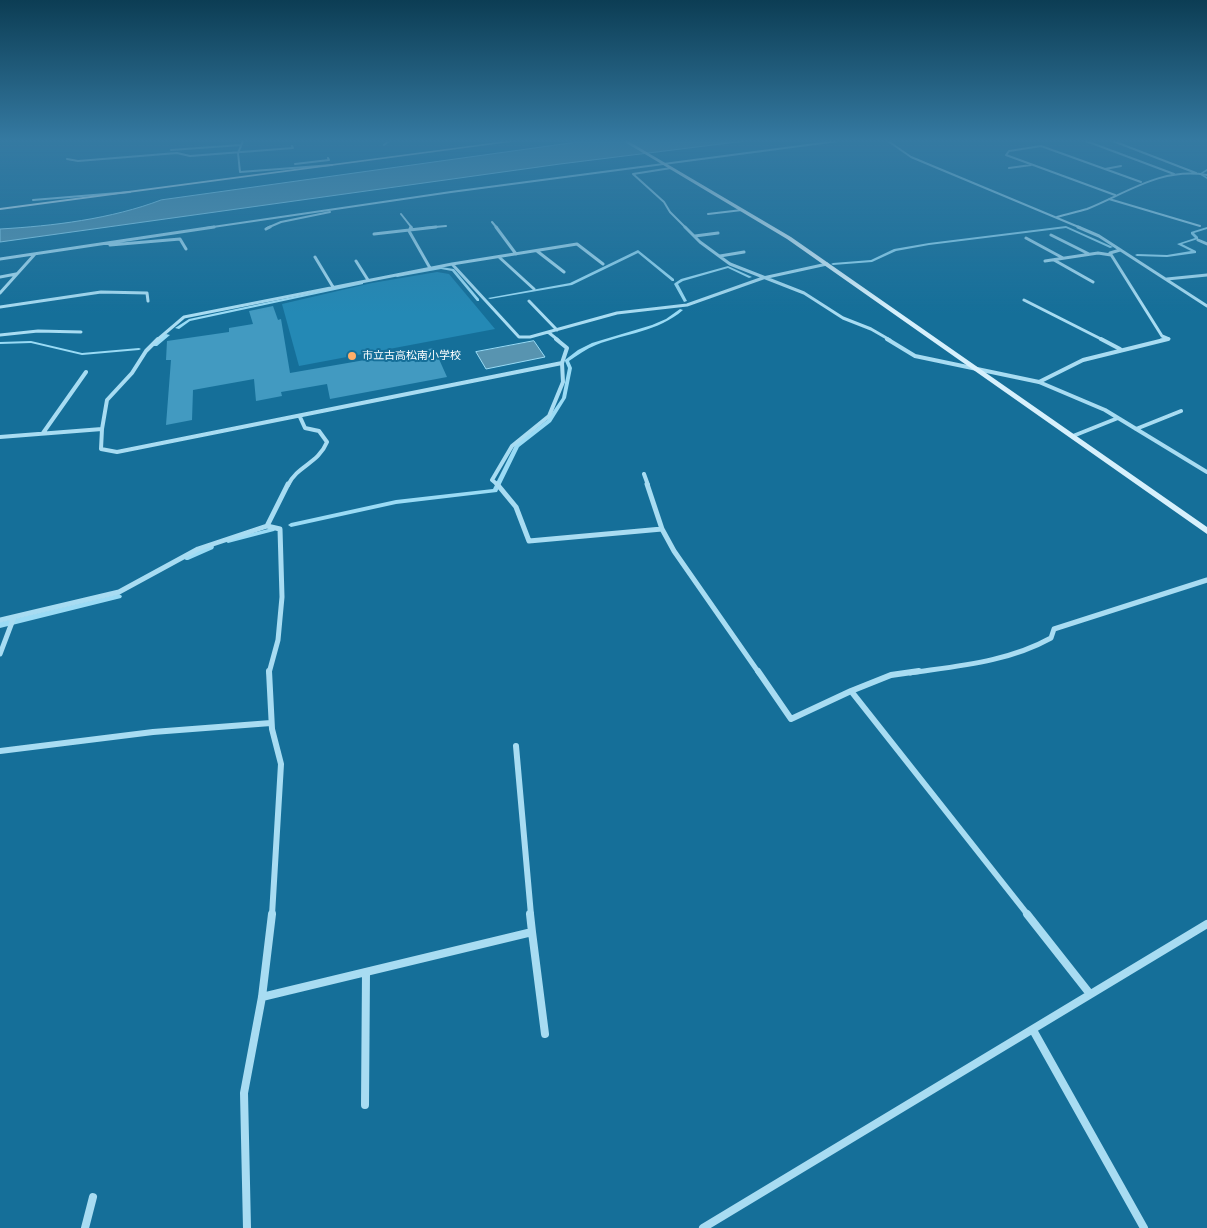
<!DOCTYPE html>
<html>
<head>
<meta charset="utf-8">
<style>
	body { margin:0 }
	canvas { display:block; background:#156f99 }
</style>
</head>
<body>
<canvas width="1207" height="1228"></canvas>
<script>
const ctx = document.querySelector('canvas').getContext('2d');
ctx.lineJoin = 'round';
function fill(path, color) { ctx.fillStyle = color; ctx.fill(path, 'evenodd'); }
function trace(path, color, width, dash) { ctx.strokeStyle = color; ctx.lineWidth = width; ctx.lineCap = dash ? 'butt' : 'round'; ctx.setLineDash(dash || []); ctx.stroke(path); }
function drawText(font, color, halo, rows, align = 'center') {
  ctx.font = font + ' Jost,"Noto Sans JP",sans-serif'; ctx.lineWidth = 4; ctx.setLineDash([]); ctx.textBaseline = 'middle'; ctx.strokeStyle = halo; ctx.fillStyle = color; for (const [text, x, y, turn = 0] of rows) {
    ctx.save(); ctx.translate(x, y); ctx.rotate((+turn || 0) * Math.PI / 180); ctx.textAlign = isNaN(turn) ? turn : align; if (halo) ctx.strokeText(text, 0, 0); ctx.fillText(text, 0, 0); ctx.restore();
  }
}
const green = new Path2D(`
	M437 272 449 274 495 329 299 366 282 304 372 283Z`);
const water = new Path2D(`
	M585 141H745L560 164 0 242V229C53 226 111 219 161 200Z
	M534 341 545 357 486 369 476 352Z`);
const stream = new Path2D(`
	M1207 169V171L1202 174 1207 177V179L1199 174Z
	M1066 226 1113 247 1110 248 1066 228 929 245 896 251 872 262 833 265 831 264 833 263 871 260 894 249 929 243Z
	M1207 227V229L1194 233 1198 237V239L1182 244 1196 251V253L1167 257 1137 256 1135 255 1137 254 1167 255 1191 251 1177 244 1195 238 1191 234V232Z
	M638 250 674 279V281H672L638 253 572 285 490 299 488 298 570 283Z
	M728 266 752 277 749 278 728 268 683 281 678 284 687 301 684 302 674 284 675 283 681 279Z
	M441 267 454 269 479 299V301H477L452 271 441 269 397 277 395 276Z
	M362 282H363V284L190 321 179 329 175 328 189 319Z
	M680 309 683 310C658 332 626 333 596 345 586 349 578 355 569 361L572 368 566 398 551 422 519 447 497 492 396 504 291 527 288 525 291 523 396 500 493 489 515 445 547 420 562 398 568 368 565 361V360L578 350 592 343 652 325 666 319Z
	M166 334 170 335 157 346H153V344Z
	M31 341 82 353 139 348 141 349 139 350 82 355 31 343 0 344V342Z
	M272 528 274 529 275 530 274 531 228 543 225 541 228 539Z
	M209 545H213L214 547 213 549 188 560H186L183 558 184 556Z
	M119 594 122 596 121 598 0 628V622Z`);
const building = new Path2D(`
	M273 306 278 320 281 319 290 373 434 348 447 377 330 399 327 384 281 392 282 396 256 401 254 379 193 390 192 420 166 425 171 360H166L167 341 229 332V328L253 324 249 311Z`);
const streetFar5 = new Path2D(`
	M243 141 238 153 240 172 332 165
	M888 141 911 157 1081 228
	M1086 141 1174 174
	M1113 141 1196 173
	M384 145 389 141
	M171 150 241 145
	M67 159 78 161 177 153 190 156 293 148 292 146
	M295 164 329 160 328 158
	M671 168 633 174 664 202 670 212 686 228
	M1009 168 1031 165
	M1105 169 1121 166
	M1115 195 1006 155 1009 151 1041 146 1141 182
	M1109 199 1200 226
	M33 200 130 192
	M401 214 412 228
	M708 214 742 210
	M1057 217C1067 214 1077 212 1087 209 1127 193 1161 167 1207 175
	M492 222 497 228
	M206 228 451 192 838 141
	M267 228 281 222 330 212
	M424 228 446 226`);
const streetFar4 = new Path2D(`
	M411 227 409 231 430 268
	M496 227 516 254
	M685 227 700 242 730 264 804 293 843 318 871 329 890 340
	M1078 227 1099 236 1207 306
	M266 229 270 227
	M374 234 436 227
	M1051 235 1089 254
	M695 236 718 233
	M1026 238 1063 258
	M1198 240 1207 244
	M110 245 180 239 186 249
	M1120 250 1110 253 1162 336 1169 339 1161 340
	M537 251 564 272
	M720 256 744 252
	M315 257 333 287
	M499 257 534 289
	M0 259 214 227
	M1054 260 1093 282
	M356 261 368 280
	M1045 261 1098 253 1111 255
	M452 264 577 244 603 264
	M0 277 16 274
	M1167 279 1207 275
	M0 293 35 254
	M1024 300 1103 340
	M529 301 557 330
	M0 307 101 292 147 293 148 301
	M548 332 558 340
	M0 335 38 331 81 332
	M157 340 184 317 452 264 519 337H530L617 313 687 305 763 278 827 264`);
const streetFar3 = new Path2D(`
	M887 339 915 356 1039 382 1083 360 1168 339
	M1101 339 1120 349
	M1039 382 1105 410 1207 472
	M102 429 101 449 117 452 562 363 567 348 556 339
	M1136 429 1181 411
	M43 433 86 372
	M1073 436 1118 418
	M0 437 102 429 107 400 132 373 146 351 158 339
	M644 474 648 485
	M288 485C298 465 318 464 327 442L319 431 305 428 300 417
	M498 485 492 480 512 446 549 416 563 382 562 363`);
const streetFar2 = new Path2D(`
	M497 484 516 507 529 541 662 529 647 484
	M267 526 288 484
	M662 529 674 551 759 673
	M0 620 119 592 198 549 267 526 280 529 282 597 278 640 269 673
	M0 654 14 617
	M910 673C957 666 1008 662 1051 638L1054 629 1207 580`);
const streetFar1 = new Path2D(`
	M269 671 272 729 281 764 272 915
	M758 671 791 719 851 691 1028 915
	M851 691 891 675 919 671
	M516 746 531 915
	M0 751 153 732 271 723`);
const street = new Path2D(`
	M1027 914 1090 994
	M532 932 545 1034
	M262 997 532 932 530 914
	M1033 1030 1144 1228
	M365 1105 366 972
	M85 1228 93 1197
	M247 1228 244 1093 262 997 272 914
	M703 1228 1207 924`);
const secondary = new Path2D(`
	M506 141H518L0 210V208Z
	M623 141H628L791 237 1207 527V534L787 239Z`);
const markers = [
	[352,356,5,"#ffaf69"]
];
const farPoinames = [
	["市立古高松南小学校",362,356]
];
fill(green, '#2489b5');
fill(water, '#5894b0');
trace(water, '#9adbf5', 1);
fill(stream, '#9adbf5');
fill(building, '#429ac1');
trace(streetFar5, '#a8dcf2', 2);
trace(streetFar4, '#a8dcf2', 3);
trace(streetFar3, '#a8dcf2', 4);
trace(streetFar2, '#a8dcf2', 5);
trace(streetFar1, '#a8dcf2', 6);
trace(street, '#a8dcf2', 8);
fill(secondary, '#d7f0fc');
const sky = ctx.createLinearGradient(0, 0, 0, 313);
sky.addColorStop(0, '#0c3d54');
sky.addColorStop(0.45, '#357aa2');
sky.addColorStop(1, '#357aa200');
ctx.fillStyle = sky;
ctx.fillRect(0, 0, 1207, 313);
for (const [x, y, r, color] of markers) { const dot = new Path2D(); dot.arc(x, y, r, 0, 2 * Math.PI); ctx.fillStyle = color; ctx.fill(dot); trace(dot, '#156f99', 2); }
drawText('11px', '#fff', '#156f99', farPoinames, 'left');
</script>
</body>
</html>
